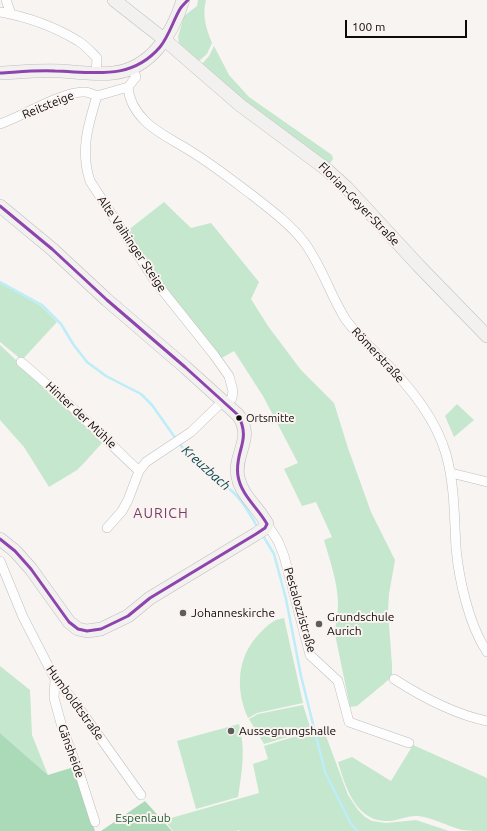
<!DOCTYPE html>
<html>
<head>
<meta charset="utf-8">
<style>
	body { margin:0 }
	#map { position:relative; width:487px; height:831px; overflow:hidden; background:#f8f4f2; font-family:Ubuntu,sans-serif }
	canvas { display:block }
	.scale { position:absolute; left:345px; top:20px; width:122px; height:18px; box-sizing:border-box; border:2px solid #0d0b0a; border-top:0; padding-left:5px; font-size:12px; line-height:14px; white-space:nowrap; color:#0d0b0a; -webkit-text-stroke:3px #faf3f0; paint-order:stroke }
</style>
</head>
<body>
<div id="map">
<canvas width="487" height="831"></canvas>
<div class="scale">100 m</div>
</div>
<script>
const ctx = document.querySelector('canvas').getContext('2d');
ctx.lineJoin = 'round';
function fill(path, color) { ctx.fillStyle = color; ctx.fill(path, 'evenodd'); }
function trace(path, color, width, dash) { ctx.strokeStyle = color; ctx.lineWidth = width; ctx.lineCap = dash ? 'butt' : 'round'; ctx.setLineDash(dash || []); ctx.stroke(path); }
function drawText(font, color, halo, rows, align = 'center') {
  ctx.font = font + ' Ubuntu,sans-serif'; ctx.lineWidth = 4; ctx.setLineDash([]); ctx.textBaseline = 'middle'; ctx.strokeStyle = halo; ctx.fillStyle = color; for (const [text, x, y, turn = 0] of rows) {
    ctx.save(); ctx.translate(x, y); ctx.rotate((+turn || 0) * Math.PI / 180); ctx.textAlign = isNaN(turn) ? turn : align; if (halo) ctx.strokeText(text, 0, 0); ctx.fillText(text, 0, 0); ctx.restore();
  }
}
const green = new Path2D(`
	M198 0H206C202 16 206 28 212 43L207 54 199 61 179 43 178 37 184 16 197 6Z
	M214 46 229 75 249 97 332 155 333 159 330 163 326 162 265 118 201 65 209 56Z
	M164 202 191 228 211 223 259 282 251 299 268 326 301 370 334 403 348 448 371 512 395 560 389 594 388 611 392 665V677L357 706 350 707 336 639C334 626 338 617 338 605 338 583 330 561 324 540L332 537 316 502 302 506 284 469 298 463 263 396 234 351 220 359 170 296 127 231Z
	M0 283 41 306 57 322 22 360 0 342Z
	M0 345 77 417 102 443 85 462 77 470 49 487 24 447 0 420Z
	M457 404 474 420 454 437 445 416Z
	M284 618 303 703 257 713 248 718C235 689 237 657 259 634 268 625 272 620 284 618Z
	M0 666 30 690 32 735 48 775 0 733Z
	M303 705 311 730 264 744 249 719 258 714Z
	M239 724C246 750 242 771 238 797L196 809 177 741Z
	M323 728 348 795 358 810 365 817 372 821 386 823 416 820 449 831H240L238 830 237 831H173L164 820 259 793 253 764 268 759 264 746Z
	M413 745 487 778V831C479 831 470 831 462 830 447 826 434 818 418 816 407 815 396 822 384 821 355 819 345 786 338 762L352 757 391 781Z`);
const forest = new Path2D(`
	M0 733 48 775 74 767 95 831H0Z
	M145 801 172 831H101Z`);
const stream = new Path2D(`
	M0 282 42 305 61 324 73 344 87 362 106 376 141 394 152 405 176 439
	M179 443C194 465 217 476 235 494 245 504 251 516 258 528
	M262 534 274 554 286 599 301 676 325 772 350 822 357 831`);
const street = new Path2D(`
	M6 0 11 14
	M0 12C27 17 55 27 78 41 85 45 91 52 97 58L96 74
	M132 68 136 77 128 87C129 100 136 112 145 121 158 134 177 142 192 152 213 165 232 180 252 195 271 210 290 224 304 242 322 266 330 295 346 320 356 333 367 344 379 356 407 383 435 416 446 454 455 487 454 515 456 548 459 580 469 625 487 652
	M97 96C88 125 80 151 90 181L155 281 214 355 229 376 233 391 232 398 227 404
	M97 96 128 87
	M0 124C23 116 63 91 85 92 89 92 94 95 97 96
	M21 362C62 396 100 434 139 471
	M451 473 487 482
	M267 524 278 541 284 556 310 655 338 681 349 722 409 743
	M107 528 122 511 128 500 139 471 146 462 191 432 223 401
	M0 561 23 617 55 679 74 701 141 795
	M55 679 54 698 62 727 80 775 95 822
	M394 679C422 697 453 714 487 721`);
const secondary = new Path2D(`
	M114 0 165 40 240 105 326 169 347 188 418 265 487 336
	M0 73C20 72 41 70 61 71 78 72 96 75 113 73 151 69 173 33 183 0
	M0 206 52 249 107 300 185 367 238 415C255 438 233 454 238 477 241 495 259 508 267 524L265 528 256 534 150 598 128 616 101 629 87 631 78 629 69 622 31 569 15 551 0 539`);
const bus1 = new Path2D(`
	M0 73C18 72 37 70 55 71 94 72 131 81 160 47 169 36 173 21 180 9 182 6 185 3 188 0
	M0 206 52 249 107 300 185 367 238 415C252 441 234 451 238 476 241 495 258 508 267 524L265 528 256 534 150 598 128 616 101 629 87 631 78 629 69 622 31 569 15 551 0 539`);
const markers = [
	[239,418,3.5,"#0d0b0a"],
	[183,613,4,"#5f5d5b"],
	[319,624,4,"#5f5d5b"],
	[231,731,4,"#5f5d5b"]
];
const busNames = [
	["Ortsmitte",246,418]
];
const streetNames = [
	["Reitsteige",48,105,-22],
	["Florian-Geyer-Straße",359,204,46],
	["Alte Vaihinger Steige",132,244,56],
	["Römerstraße",378,355,47],
	["Hinter der Mühle",81,415,43],
	["Pestalozzistraße",300,610,74],
	["Humboldtstraße",75,703,54],
	["Gänsheide",71,751,70]
];
const poiNames = [
	["Johanneskirche",191,613],
	["Grundschule",327,617],
	["Aurich",327,631],
	["Aussegnungshalle",239,731]
];
const parkNames = [
	["Espenlaub",143,818]
];
const waterNames = [
	["Kreuzbach",206,468,42]
];
const quarterNames = [
	["AURICH",161,513]
];
fill(green, '#c5e7cd');
fill(forest, '#aadab8');
trace(stream, '#bcedf8', 2.5);
trace(street, '#c0bebc', 10);
trace(secondary, '#c0bebc', 14);
trace(street, '#fefdfd', 9);
trace(secondary, '#f2f1ef', 13);
trace(bus1, '#8e44ad', 3);
for (const [x, y, r, color] of markers) { const dot = new Path2D(); dot.arc(x, y, r, 0, 2 * Math.PI); ctx.fillStyle = color; ctx.fill(dot); trace(dot, '#faf3f0', 1.5); }
drawText('11px', '#0d0b0a', '#faf3f0', busNames, 'left');
drawText('12px', '#0d0b0a', '#faf3f0', streetNames);
drawText('12px', '#0d0b0a', '#faf3f0', poiNames, 'left');
drawText('12px', '#1e5e36', '#faf3f0', parkNames);
drawText('italic 13px', '#034550', '#faf3f0', waterNames);
ctx.letterSpacing = '1px';
drawText('14px', '#763e6b', '#faf3f0', quarterNames);
ctx.letterSpacing = '0px';
</script>
</body>
</html>
